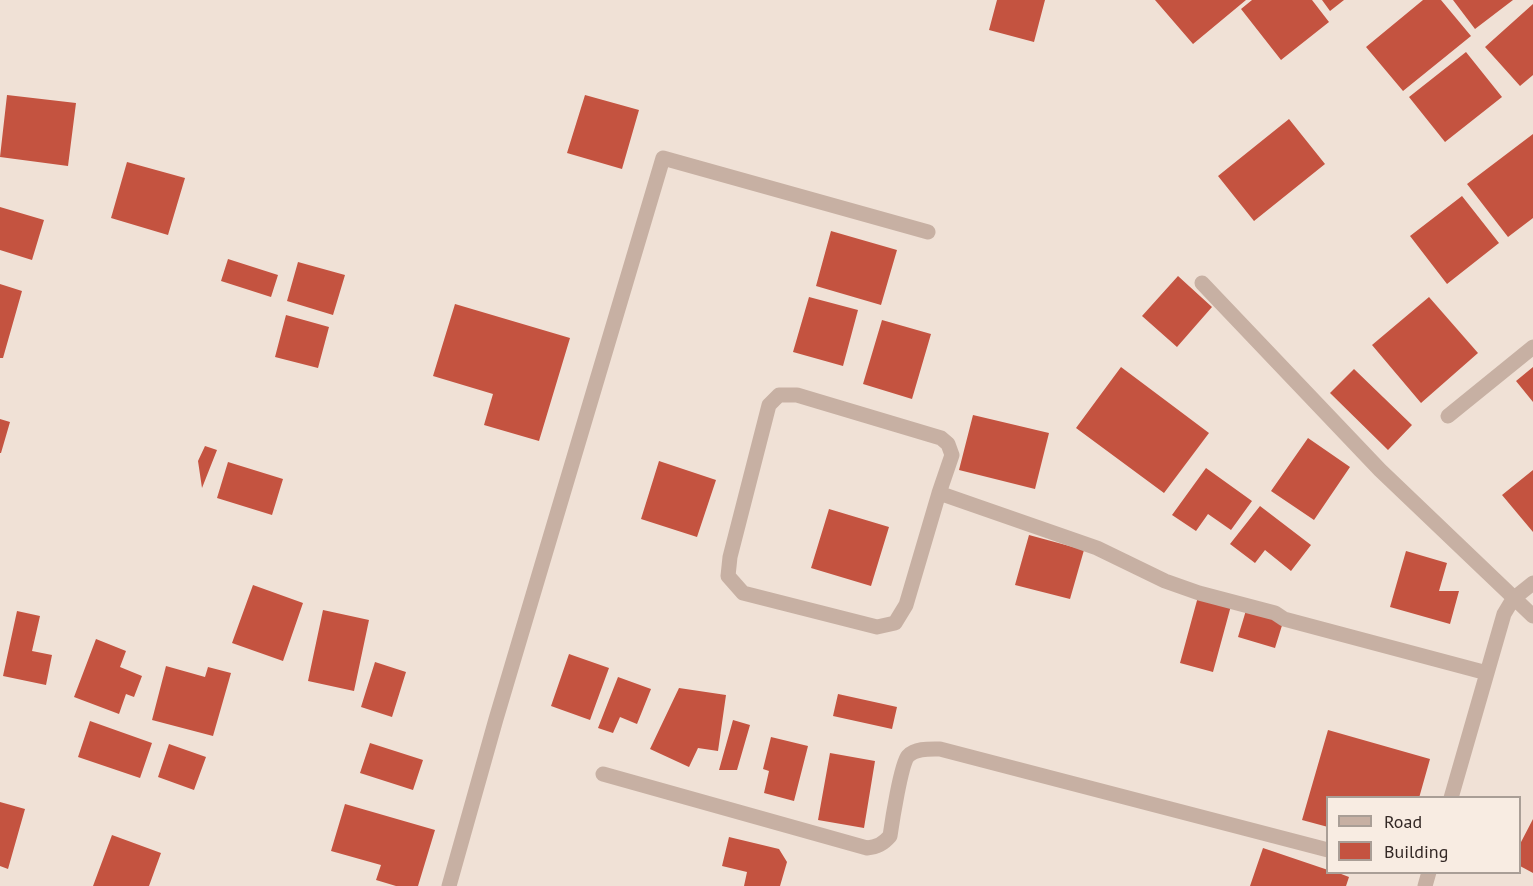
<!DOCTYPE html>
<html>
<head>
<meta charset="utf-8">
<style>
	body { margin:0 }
	#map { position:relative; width:1533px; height:886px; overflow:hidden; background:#f0e1d6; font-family:"PT Sans",sans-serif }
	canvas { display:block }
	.legend { position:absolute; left:1326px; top:796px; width:195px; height:78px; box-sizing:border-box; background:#f8ece2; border:2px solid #a99e96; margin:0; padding:8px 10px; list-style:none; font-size:18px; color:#332825 }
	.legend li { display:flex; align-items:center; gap:12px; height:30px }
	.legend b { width:30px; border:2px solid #a99e96 }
</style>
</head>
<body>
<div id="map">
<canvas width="1533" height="886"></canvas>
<ul class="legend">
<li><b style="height:8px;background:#c7b0a3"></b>Road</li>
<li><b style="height:16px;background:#c45340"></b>Building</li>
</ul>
</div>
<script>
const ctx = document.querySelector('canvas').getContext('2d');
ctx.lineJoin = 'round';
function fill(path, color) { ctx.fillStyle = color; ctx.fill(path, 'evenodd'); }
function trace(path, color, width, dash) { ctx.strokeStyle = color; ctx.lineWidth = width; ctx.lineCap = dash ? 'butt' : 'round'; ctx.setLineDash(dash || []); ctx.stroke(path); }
const building = new Path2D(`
	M997 0H1045L1034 42 989 30Z
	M1155 0H1246L1193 44Z
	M1252 0H1312L1329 22 1281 60 1241 9Z
	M1322 0H1344L1330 11Z
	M1423 0H1441L1471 36 1403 91 1366 47Z
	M1453 0H1513L1475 29Z
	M1533 4V75L1520 86 1485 47Z
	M1466 52 1502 97 1445 142 1409 97Z
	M7 95 76 103 68 166 0 157Z
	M585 95 639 110 622 169 567 153Z
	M1289 119 1325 164 1254 221 1218 176Z
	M1533 134V218L1508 237 1467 184Z
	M127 162 185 178 168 235 111 218Z
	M1462 196 1499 243 1447 284 1410 236Z
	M0 207 44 220 32 260 0 250Z
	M831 231 897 250 881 305 816 286Z
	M228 259 278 275 271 297 221 281Z
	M298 262 345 275 333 315 287 301Z
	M1178 276 1212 307 1177 347 1142 316Z
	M0 284 22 291 3 358H0Z
	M809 297 858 310 843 366 793 352Z
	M1429 297 1478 353 1421 403 1372 345Z
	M455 304 570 338 539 441 484 425 493 394 433 376Z
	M286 315 329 327 318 368 275 357Z
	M882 320 931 334 912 399 863 384Z
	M1121 367 1209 433 1164 493 1076 428Z
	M1533 367V402L1516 381Z
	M1354 369 1412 425 1388 450 1330 393Z
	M973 415 1049 433 1035 489 959 470Z
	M0 419 10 422 1 453H0Z
	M1308 438 1350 467 1314 520 1271 491Z
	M205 446 217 450 202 488 198 461Z
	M659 461 716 480 697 537 641 519Z
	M228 462 283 479 272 515 217 498Z
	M1206 468 1252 501 1231 530 1208 514 1196 531 1172 515Z
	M1533 470V532L1502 495Z
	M1260 506 1311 545 1291 571 1265 550 1255 563 1230 544Z
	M829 509 889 527 871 586 811 568Z
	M1029 535 1084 550 1070 599 1015 585Z
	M1406 551 1447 563 1439 591H1459L1450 624 1390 607Z
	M253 585 303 603 283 661 232 643Z
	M1199 593 1232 602 1213 672 1180 663Z
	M1247 607 1284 619 1275 648 1238 637Z
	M323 610 369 620 354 691 308 681Z
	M17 611 40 616 32 651 52 655 46 685 3 676Z
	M96 639 126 651 120 667 142 676 134 697 126 694 119 714 74 697Z
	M569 654 609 668 590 720 551 706Z
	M375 662 406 672 392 717 361 707Z
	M166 666 205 677 208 667 231 673 213 736 152 720Z
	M618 677 651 689 637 724 620 717 613 733 598 728Z
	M679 688 726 695 718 751 698 748 689 767 650 749Z
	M838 694 897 707 892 729 833 716Z
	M733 720 750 725 737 770H719Z
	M90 721 152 743 140 778 78 757Z
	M1328 730 1430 759 1419 798H1328V827L1302 820Z
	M771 737 808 746 794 801 764 793 769 771 763 769Z
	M370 743 423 760 413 790 360 773Z
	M169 744 206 757 194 790 158 777Z
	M830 753 875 761 864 828 818 820Z
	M0 802 25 809 8 869 0 866Z
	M345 804 435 830 418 886H396L376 880 381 865 331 851Z
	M1533 819V873L1520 866V844Z
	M112 835 161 853 149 886H93Z
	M729 837 779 849 787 862 780 886H744L747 872 722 866Z
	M1263 848 1328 870V872H1336L1349 877 1346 886H1250Z`);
const minor = new Path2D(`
	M1202 283 1380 470 1533 616
	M779 395H797L941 438 948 444 952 455 939 493 906 605 895 623 877 627 743 593 728 576 730 557 769 405Z
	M1448 416 1533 347
	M939 493 1097 548 1165 581 1199 593 1275 613 1284 619 1487 673
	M603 774 867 848C877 847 883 844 890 836 892 822 901 764 908 756 916 748 930 749 940 749L1328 850
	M1451 798 1504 614 1513 599 1533 583
	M449 886 496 719 663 158 928 232
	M1425 886 1429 872`);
fill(building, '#c45340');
trace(minor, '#c7b0a3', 15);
</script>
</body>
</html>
